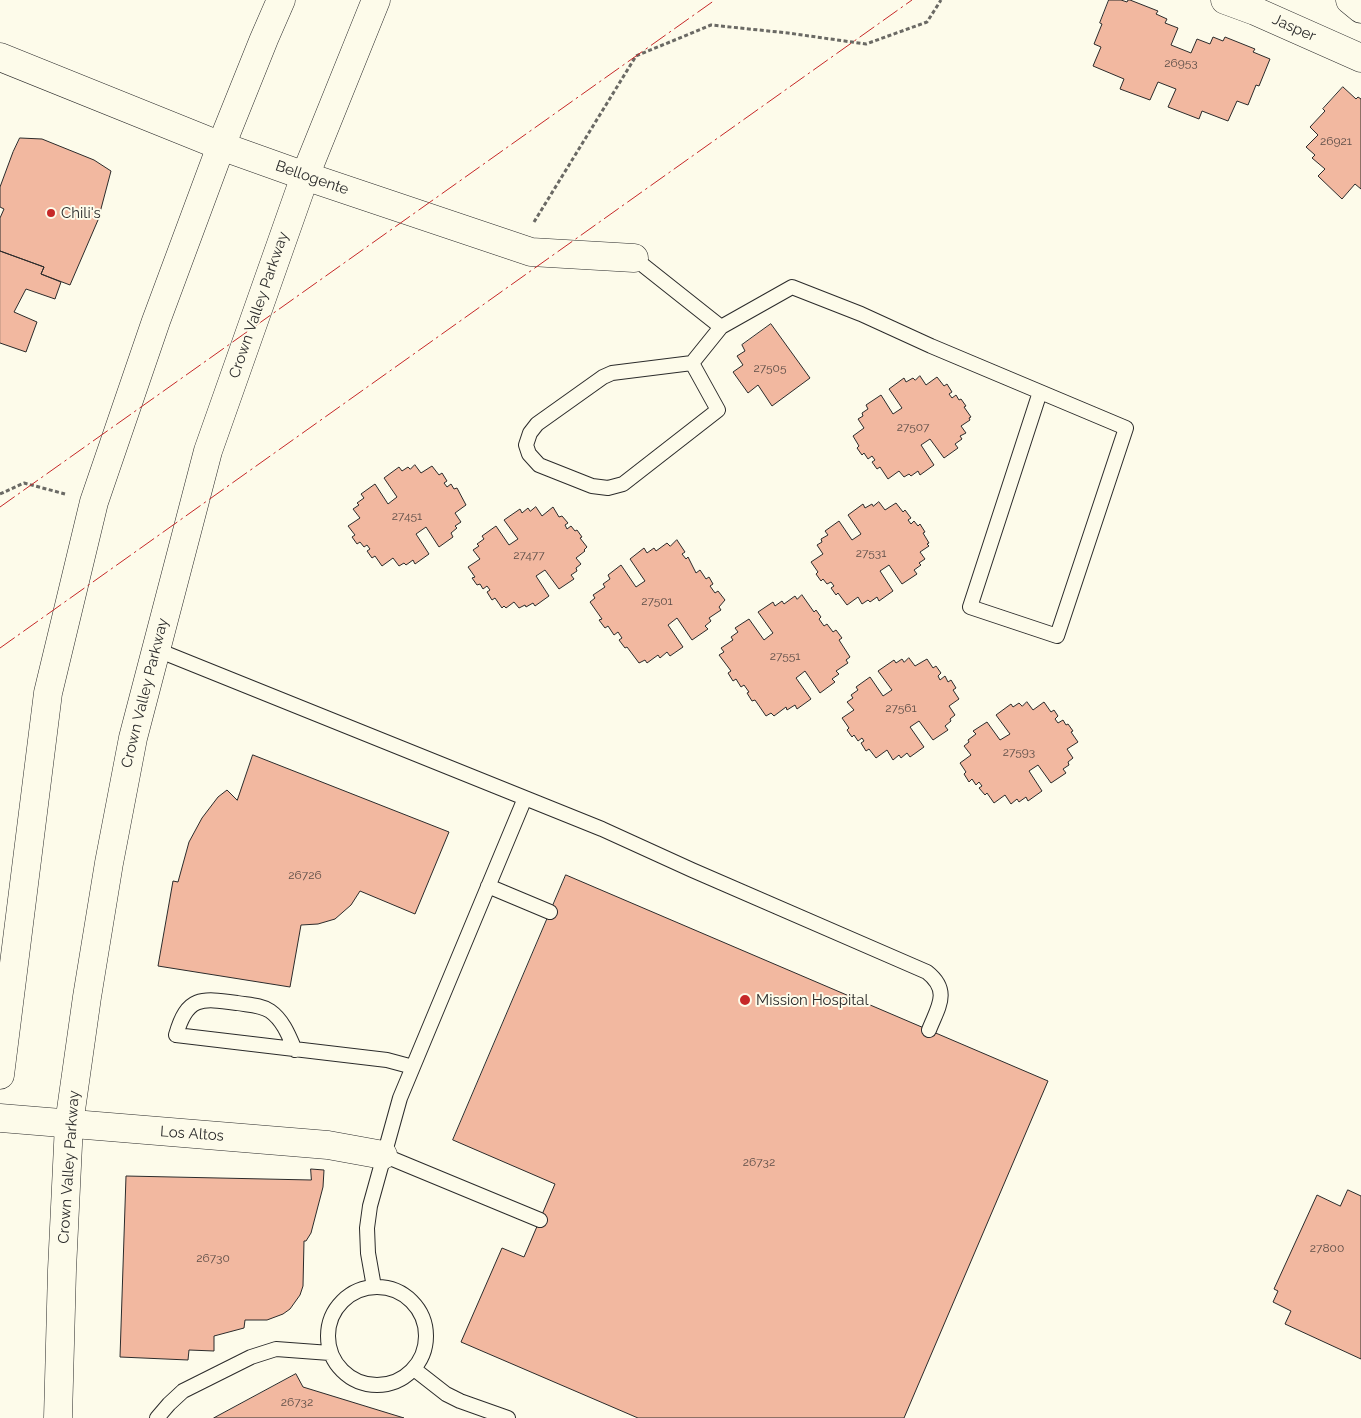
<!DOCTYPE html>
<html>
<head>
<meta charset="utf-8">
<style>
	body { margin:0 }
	canvas { display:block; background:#fdfbea }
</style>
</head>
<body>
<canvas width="1361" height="1418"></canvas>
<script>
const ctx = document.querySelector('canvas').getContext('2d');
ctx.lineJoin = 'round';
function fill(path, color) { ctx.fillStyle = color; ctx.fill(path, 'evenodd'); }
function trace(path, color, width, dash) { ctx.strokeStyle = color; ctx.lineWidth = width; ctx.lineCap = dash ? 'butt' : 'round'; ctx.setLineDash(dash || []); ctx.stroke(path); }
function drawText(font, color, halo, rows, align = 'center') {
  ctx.font = font + ' Raleway,sans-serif'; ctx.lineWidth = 4; ctx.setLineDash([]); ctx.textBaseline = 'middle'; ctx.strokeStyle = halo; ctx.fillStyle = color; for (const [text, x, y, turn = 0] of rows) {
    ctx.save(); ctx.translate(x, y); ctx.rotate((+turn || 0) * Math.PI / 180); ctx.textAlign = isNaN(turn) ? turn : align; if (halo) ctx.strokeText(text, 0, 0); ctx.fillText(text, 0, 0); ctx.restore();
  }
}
const building = new Path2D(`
	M1109 0H1121L1127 2 1128 0H1130L1158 11 1156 14 1167 19 1165 23 1178 28 1171 45 1191 53 1197 39 1210 44 1213 37 1223 41 1225 37 1255 49 1253 52 1270 59 1259 86 1256 85 1248 105 1237 101 1228 121 1202 111 1199 119 1168 107 1176 89 1158 82 1150 100 1120 89 1124 79 1093 66 1101 47 1094 44 1102 24 1100 23Z
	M1343 87 1356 99 1358 97 1361 99V189L1355 184 1342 199 1318 176 1325 169 1312 158 1315 155 1306 147 1318 135 1310 127 1325 111 1323 109Z
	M20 138 42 139 94 160 111 171 98 220 70 285 41 274 44 267 0 251V218L4 209 0 207V187L13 152Z
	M0 251 44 267 41 274 61 282 55 299 26 289 14 312 37 322 26 352 0 343Z
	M771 324 810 378 772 406 758 385 748 393 733 372 743 365 737 356 745 351 742 345Z
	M920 376 926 385 937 377 944 386 947 384 952 392 949 394 952 398 956 395 959 400 961 399 966 406 964 407 971 417 969 418 970 420 961 426 966 433 960 436 962 439 955 444 958 448 944 458 930 439 921 445 934 465 920 475 918 471 911 476 909 474 904 477 899 471 888 479 880 467 877 469 872 462 875 460 872 456 868 459 864 453 862 455 857 448 859 446 853 436 864 428 858 419 863 416 862 413 868 409 866 405 881 395 893 414 902 408 889 389 904 378 906 382 913 378 915 380Z
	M415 465 421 473 432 466 439 475 442 473 447 481 444 483 447 487 451 484 454 489 457 488 466 505 455 513 461 522 455 526 457 528 451 533 453 537 439 547 426 527 416 534 429 554 415 564 413 560 406 565 404 563 399 566 393 558 382 566 375 556 372 558 367 551 370 549 367 545 364 547 360 542 357 544 352 537 355 535 348 526 360 518 353 509 359 505 357 503 364 498 361 494 375 484 388 504 397 497 384 478 399 467 402 471 408 467 410 469Z
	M879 502 885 510 896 503 903 512 905 510 911 518 908 520 911 524 914 521 918 526 920 524 925 532 923 533 929 543 927 544 929 546 920 552 925 559 919 563 921 565 914 570 917 574 902 584 889 565 880 571 893 591 879 601 877 597 870 602 868 600 862 604 858 597 847 605 838 593 836 595 831 588 834 586 831 582 827 584 823 579 821 581 816 574 818 572 811 562 823 554 817 545 822 542 821 539 828 535 825 531 839 521 852 540 861 534 848 515 863 504 865 508 872 504 873 506Z
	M536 507 542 516 553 507 559 517 562 516 568 523 565 525 567 529 571 526 575 531 577 530 582 537 580 538 587 547 584 550 585 551 576 558 581 564 576 568 577 571 571 575 574 579 559 589 545 570 536 576 549 596 535 606 533 603 526 607 525 605 519 608 514 602 506 608 504 606 502 608 495 598 492 600 487 592 490 590 487 586 483 589 480 584 477 585 472 578 475 577 468 567 480 559 473 550 479 546 477 544 484 539 482 536 496 526 509 545 518 539 504 520 520 509 522 513 528 508 530 511Z
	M677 540 685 552 682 554 686 559 688 557 696 573 700 570 706 579 709 577 713 584 710 586 715 593 718 591 725 600 719 607 721 610 709 618 711 621 705 626 708 629 692 640 677 618 668 625 683 647 670 656 667 652 660 658 658 655 647 663 645 660 639 663 627 647 625 648 619 640 622 638 618 632 614 635 608 626 605 628 599 620 602 619 590 602 595 598 593 595 605 587 603 584 610 579 608 575 621 565 636 587 645 581 630 559 644 548 647 553 654 548 656 551 667 543 670 546Z
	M802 595 814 612 816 610 821 617 819 619 824 626 827 624 833 632 836 630 842 638 839 640 850 657 846 660 848 663 836 671 839 674 832 679 835 682 820 693 805 671 796 678 811 699 797 709 795 705 787 710 786 707 774 716 771 713 766 716 755 700 752 701 747 693 749 692 744 685 741 687 736 679 733 681 728 673 731 671 719 655 724 652 721 648 733 640 731 637 738 632 735 628 749 619 764 640 773 633 758 612 773 602 775 606 782 601 784 604 795 596 797 599Z
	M909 658 915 666 927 659 933 668 936 666 941 673 938 676 940 680 945 676 948 682 951 680 956 688 953 690 959 699 949 706 955 715 950 719 951 721 945 726 948 730 933 740 919 721 910 727 924 747 910 757 907 753 901 758 899 755 893 760 887 750 876 758 869 749 866 751 861 743 864 741 862 738 858 741 854 735 852 737 847 730 849 728 842 718 854 710 847 702 853 698 851 695 858 690 856 687 870 677 883 696 892 690 878 671 894 660 896 663 902 659 904 662Z
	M1027 702 1033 710 1044 702 1051 712 1054 710 1058 716 1055 719 1058 723 1063 720 1066 725 1068 724 1073 731 1071 732 1078 742 1067 749 1073 758 1068 762 1069 765 1063 769 1066 773 1051 783 1038 765 1029 771 1042 791 1028 801 1026 797 1019 802 1017 799 1011 804 1005 795 994 803 987 793 985 795 979 788 982 786 979 782 976 785 972 779 969 782 964 774 966 772 960 763 971 755 964 746 969 742 968 740 976 734 973 731 987 722 1000 740 1010 734 996 715 1011 704 1013 707 1019 703 1022 706Z
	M253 755 449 832 415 914 360 891 351 905 335 919 318 924 301 925 290 987 158 966 173 881 178 882 189 842 202 818 218 797 227 790 237 800Z
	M566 875 1048 1081 904 1418H638L461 1342 502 1248 524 1257 555 1184 453 1140Z
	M311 1169 324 1170 323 1187 311 1233 306 1241H304L303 1286 300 1295 290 1309 283 1314 267 1320H245L244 1328 214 1336V1351L189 1350 188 1360 120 1357 126 1176 311 1180Z
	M1348 1190 1361 1196V1359L1285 1324 1291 1311 1273 1302 1278 1291 1274 1289 1317 1195 1340 1206Z
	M296 1374 303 1387 404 1418H214Z`);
const path = new Path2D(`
	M534 222 636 56 711 25 788 33 866 44 927 22 941 0
	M0 494 24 483 65 494`);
const service = new Path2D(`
	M634 258 721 327
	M692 363 612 373 603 377 537 424 530 433 526 445 529 454 539 465 592 486 608 488 623 484 718 410 692 363 721 327 792 287 861 314 931 346 1126 428 1057 636 970 607 1040 392
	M155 649 525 798
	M488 886 550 912
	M295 1050C289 1036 283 1020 270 1011 261 1005 248 1005 237 1003 201 998 187 996 176 1035L387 1060 413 1067
	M383 1155 540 1220
	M328 1336a49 49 0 1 1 98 0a49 49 0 1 1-98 0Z
	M374 1287 368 1253 367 1228 370 1206 400 1098 525 798 602 829 692 870 927 972C951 991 938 1007 929 1030
	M414 1369 446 1394 460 1401 508 1418
	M157 1418 169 1404 183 1391 251 1357 276 1349 330 1353`);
const minor = new Path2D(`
	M1225 0 1255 11 1361 58
	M1350 0 1361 9
	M0 57 221 146 305 176 531 252 634 258`);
const tertiary = new Path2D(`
	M0 1118 328 1145 383 1155`);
const primary = new Path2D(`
	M0 1075 48 693 94 502 156 321 221 146 264 39 281 0
	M58 1418 62 1270 69 1124 87 997 109 863 133 738 208 451 305 176 376 0`);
const power = new Path2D(`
	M0 507 715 0
	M0 648 912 0`);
const markers = [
	[51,213,5,"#c62828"],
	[745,1000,6,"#c62828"]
];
const numberNames = [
	["26953",1181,63],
	["26921",1336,141],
	["27505",770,368],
	["27507",913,427],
	["27451",407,516],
	["27531",871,553],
	["27477",529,555],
	["27501",657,601],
	["27551",785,656],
	["27561",901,708],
	["27593",1019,752],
	["26726",305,875],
	["26732",759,1162],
	["27800",1327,1248],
	["26730",213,1258],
	["26732",297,1402]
];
const streetNames = [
	["Jasper",1294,28,24],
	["Bellogente",312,178,19],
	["Crown Valley Parkway",259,305,-71],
	["Crown Valley Parkway",145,693,-76],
	["Los Altos",192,1134,4],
	["Crown Valley Parkway",69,1167,-86]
];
const poiNames = [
	["Chili's",61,213],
	["Mission Hospital",756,1000]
];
fill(building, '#f2b8a0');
trace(building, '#2b2b2b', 1);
trace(service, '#2b2b2b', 16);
trace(minor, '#2b2b2b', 29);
trace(tertiary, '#2b2b2b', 29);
trace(primary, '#2b2b2b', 29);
trace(path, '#6a6964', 3, [4, 2.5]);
trace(service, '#fdfbea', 14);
trace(minor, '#fdfbea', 28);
trace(tertiary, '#fdfbea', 28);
trace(primary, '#fdfbea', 28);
trace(power, '#c62828', 1, [18, 4, 2.5, 4]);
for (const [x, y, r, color] of markers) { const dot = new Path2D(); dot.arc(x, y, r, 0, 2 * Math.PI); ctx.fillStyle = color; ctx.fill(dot); trace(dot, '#fdfbea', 2); }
drawText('12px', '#5d4e48', null, numberNames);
drawText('15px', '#2b2b2b', '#fdfbea', streetNames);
drawText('15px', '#2b2b2b', '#fdfbea', poiNames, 'left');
</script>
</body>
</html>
